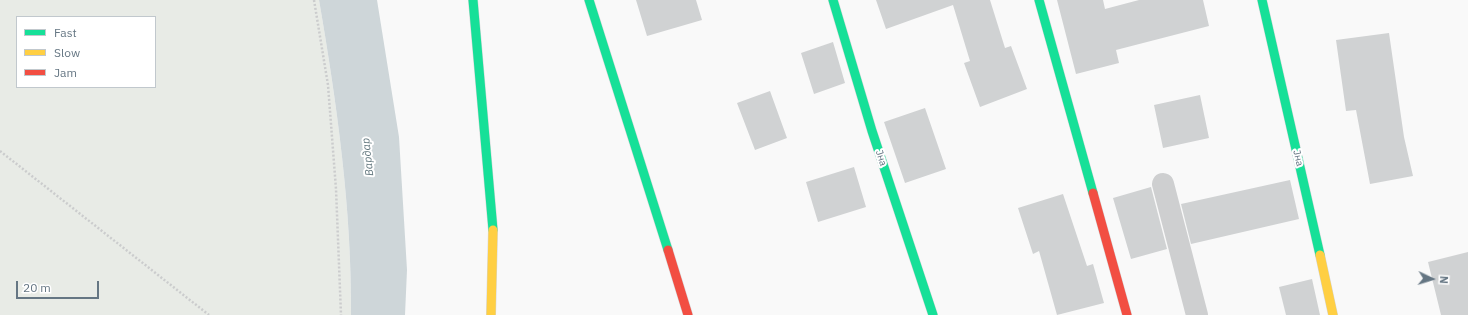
<!DOCTYPE html>
<html>
<head>
<meta charset="utf-8">
<style>
	body { margin:0 }
	#map { position:relative; width:1468px; height:315px; overflow:hidden; background:#f9f9f9; font-family:"IBM Plex Sans",sans-serif }
	canvas { display:block }
	.legend { position:absolute; left:16px; top:16px; width:140px; height:72px; box-sizing:border-box; background:#fff; border:1px solid #c1c8cd; margin:0; padding:5px 7px; list-style:none; font-size:12px; color:#657683 }
	.legend li { display:flex; align-items:center; gap:8px; height:20px }
	.legend b { width:20px; border:1px solid #c1c8cd }
	.north { position:absolute; left:1412px; top:259px; width:40px; height:40px; -webkit-text-stroke:3px #fff; paint-order:stroke; rotate:94deg; font-size:11px; font-weight:700; line-height:16px; text-align:center; color:#657683 }
	.north::after { content:''; display:block; margin:auto; width:14px; height:18px; background:#657683; clip-path:polygon(50% 0,100% 100%,50% 72%,0 100%) }
	.scale { position:absolute; left:16px; top:281px; width:83px; height:18px; box-sizing:border-box; border:2px solid #657683; border-top:0; padding-left:5px; font-size:12px; line-height:14px; white-space:nowrap; color:#657683; -webkit-text-stroke:3px #fff; paint-order:stroke }
</style>
</head>
<body>
<div id="map">
<canvas width="1468" height="315"></canvas>
<ul class="legend">
<li><b style="height:5px;background:#16e098"></b>Fast</li>
<li><b style="height:5px;background:#ffcf43"></b>Slow</li>
<li><b style="height:5px;background:#f24e42"></b>Jam</li>
</ul>
<div class="north">N</div>
<div class="scale">20 m</div>
</div>
<script>
const ctx = document.querySelector('canvas').getContext('2d');
ctx.lineJoin = 'round';
function fill(path, color) { ctx.fillStyle = color; ctx.fill(path, 'evenodd'); }
function trace(path, color, width, dash) { ctx.strokeStyle = color; ctx.lineWidth = width; ctx.lineCap = dash ? 'butt' : 'round'; ctx.setLineDash(dash || []); ctx.stroke(path); }
function drawText(font, color, halo, rows, align = 'center') {
  ctx.font = font + ' "IBM Plex Sans",sans-serif'; ctx.lineWidth = 4; ctx.setLineDash([]); ctx.textBaseline = 'middle'; ctx.strokeStyle = halo; ctx.fillStyle = color; for (const [text, x, y, turn = 0] of rows) {
    ctx.save(); ctx.translate(x, y); ctx.rotate((+turn || 0) * Math.PI / 180); ctx.textAlign = isNaN(turn) ? turn : align; if (halo) ctx.strokeText(text, 0, 0); ctx.fillText(text, 0, 0); ctx.restore();
  }
}
const green = new Path2D(`
	M0 0H319C337 104 352 210 351 315H0ZM17 17H155V87H17Z`);
const water = new Path2D(`
	M319 0H377L399 137 407 270 405 315H351C352 210 337 104 319 0Z`);
const building = new Path2D(`
	M636 0H696L702 20 647 36Z
	M876 0H990L1005 48 1011 46 1027 89 980 107 964 63 970 61 953 5 886 29Z
	M1057 0H1103L1105 9 1139 0H1203L1209 26 1116 50 1119 63 1076 74Z
	M1389 33 1404 137 1413 176 1370 184 1356 110 1346 111 1336 40Z
	M833 42 845 83 814 94 801 53Z
	M770 91 787 138 755 150 737 103Z
	M1200 95 1209 138 1163 148 1154 105Z
	M925 108 946 169 905 183 884 122Z
	M854 167 866 207 818 222 806 182Z
	M1290 180 1299 219 1191 244 1181 204Z
	M1151 187 1167 249 1131 259 1113 198Z
	M1063 194 1087 266 1093 264 1104 303 1057 315 1039 251 1033 254 1018 208Z
	M1468 252V315H1441L1428 262Z
	M1312 279 1320 315H1286L1279 287Z`);
const path = new Path2D(`
	M314 0 328 85 336 189 341 315
	M0 151 209 315`);
const street = new Path2D(`
	M1163 184 1197 315`);
const fast = new Path2D(`
	M473 0 493 230
	M589 0 668 250
	M833 0 872 131 933 315
	M1039 0 1093 193
	M1262 0 1320 255`);
const slow = new Path2D(`
	M1320 255 1333 315
	M491 315 493 230`);
const jam = new Path2D(`
	M1093 193 1127 315
	M668 250 688 315`);
const streetNames = [
	["Јна",881,158,72],
	["Јна",1298,158,77]
];
const waterNames = [
	["Вардар",368,157,-96]
];
fill(green, '#e8ebe6');
fill(water, '#ced6d9');
fill(building, '#d0d2d3');
trace(fast, '#d5d6d7', 10);
trace(slow, '#d5d6d7', 10);
trace(jam, '#d5d6d7', 10);
trace(path, '#cbcccd', 2.5, [2, 2]);
trace(street, '#cecfd0', 22);
trace(fast, '#16e098', 9);
trace(slow, '#ffcf43', 9);
trace(jam, '#f24e42', 9);
drawText('10px', '#657683', '#fff', streetNames);
drawText('italic 11px', '#60757c', '#fff', waterNames);
</script>
</body>
</html>
